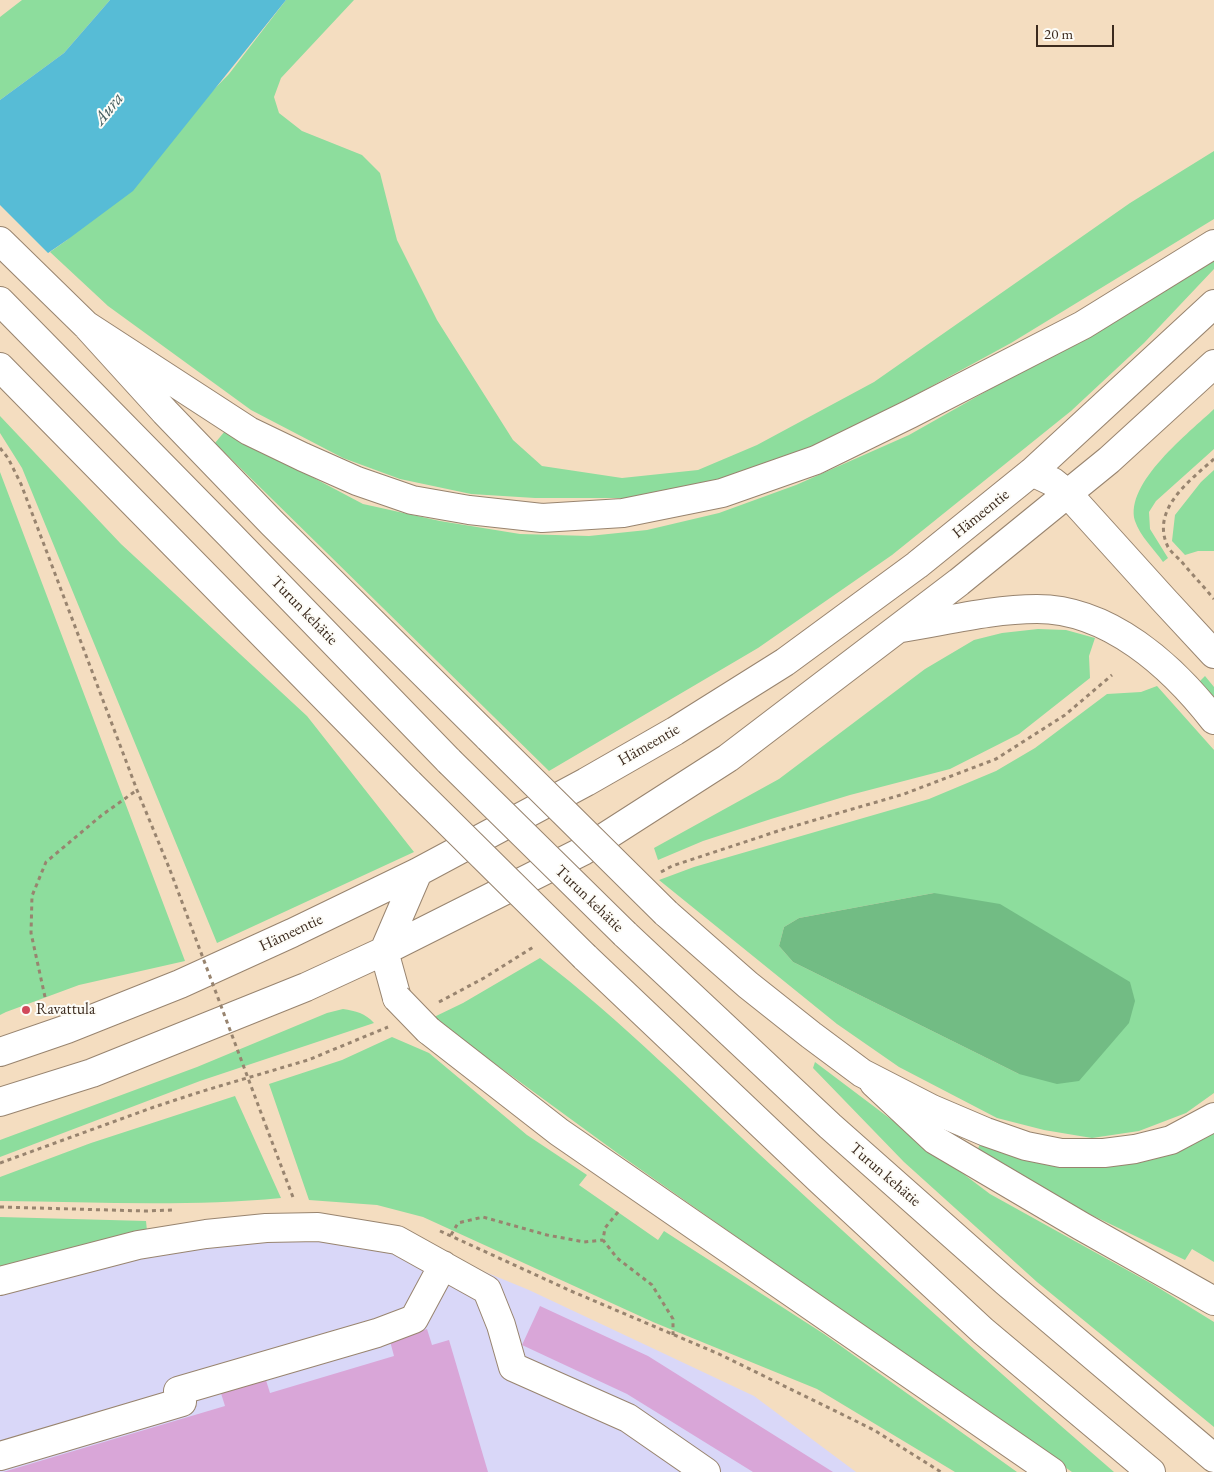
<!DOCTYPE html>
<html>
<head>
<meta charset="utf-8">
<style>
	body { margin:0 }
	#map { position:relative; width:1214px; height:1472px; overflow:hidden; background:#f4ddc0; font-family:"EB Garamond",serif }
	canvas { display:block }
	.scale { position:absolute; left:1036px; top:25px; width:78px; height:22px; box-sizing:border-box; border:2px solid #3b2a1e; border-top:0; padding-left:6px; font-size:15px; line-height:18px; white-space:nowrap; color:#3b2a1e; -webkit-text-stroke:4px #fdfcf7; paint-order:stroke }
</style>
</head>
<body>
<div id="map">
<canvas width="1214" height="1472"></canvas>
<div class="scale">20 m</div>
</div>
<script>
const ctx = document.querySelector('canvas').getContext('2d');
ctx.lineJoin = 'round';
function fill(path, color) { ctx.fillStyle = color; ctx.fill(path, 'evenodd'); }
function trace(path, color, width, dash) { ctx.strokeStyle = color; ctx.lineWidth = width; ctx.lineCap = dash ? 'butt' : 'round'; ctx.setLineDash(dash || []); ctx.stroke(path); }
function drawText(font, color, halo, rows, align = 'center') {
  ctx.font = font + ' "EB Garamond",serif'; ctx.lineWidth = 4; ctx.setLineDash([]); ctx.textBaseline = 'middle'; ctx.strokeStyle = halo; ctx.fillStyle = color; for (const [text, x, y, turn = 0] of rows) {
    ctx.save(); ctx.translate(x, y); ctx.rotate((+turn || 0) * Math.PI / 180); ctx.textAlign = isNaN(turn) ? turn : align; if (halo) ctx.strokeText(text, 0, 0); ctx.fillText(text, 0, 0); ctx.restore();
  }
}
const built = new Path2D(`
	M356 1219 529 1290 754 1396 856 1472H0V1290L270 1221Z`);
const green = new Path2D(`
	M22 0H110L64 53 0 100V17Z
	M286 0H354L281 78 274 97 279 113 302 131 362 155 380 173 397 240 437 320 513 440 542 466 622 478 698 470 757 445 874 382 1130 203 1214 151V219L1011 343 886 411 776 463 704 486 627 498H535L471 494 400 479 343 458 251 410 108 306 50 252 67 240 229 74Z
	M1214 257V269L1144 343 1071 411 892 555 758 648 549 771 215 443 225 431 363 504 440 521 520 534 589 536 647 530 719 513 796 485 909 435 1031 366Z
	M1214 409V449L1156 501 1149 512 1150 529 1168 558 1163 562C1154 549 1140 536 1135 521 1124 483 1190 432 1214 409Z
	M0 416 121 544 307 716 414 852 217 943 22 468 0 433Z
	M1214 470V551H1198L1185 555 1172 541 1175 515 1201 482Z
	M0 472 185 961 79 985 6 1012 0 1015Z
	M1038 629 1066 630 1095 638 1089 656 1090 678 1019 734 950 769 850 795 771 819 703 841 658 860 654 848 779 779 925 669 974 640 1002 633Z
	M1205 676 1214 687V704L1197 684Z
	M1157 686 1214 750V1093L1186 1113 1139 1131 1092 1138 1044 1130 997 1118 899 1067 837 1024 659 880 694 867 929 799 996 771 1035 748 1107 694 1141 692ZM934 893 1019 1074 793 962 779 946 784 927 799 918Z
	M540 958C622 1021 695 1095 771 1165 884 1269 998 1372 1114 1472H1072L620 1155 479 1052 450 1036 434 1017 463 1003Z
	M343 1009C356 1011 365 1013 374 1023L200 1081 0 1157V1140L197 1067 327 1013Z
	M392 1037 429 1053 527 1135 587 1175 579 1185 658 1240 664 1231 824 1334 1017 1472H955L817 1389 653 1322 423 1217 377 1205 309 1200 269 1084 342 1060Z
	M815 1062 990 1194 1154 1285 1214 1322V1427L1037 1282 904 1162 813 1068Z
	M235 1096 281 1198C188 1207 93 1202 0 1201V1177L91 1143Z
	M1214 1132V1262L1192 1249 1185 1260 1081 1210 975 1155 981 1142C1032 1157 1084 1176 1138 1162 1162 1156 1186 1144 1210 1135Z
	M0 1217 146 1221 147 1231 0 1269Z`);
const forest = new Path2D(`
	M934 893 1000 904 1130 982 1135 1001 1129 1023 1079 1081 1057 1084 1019 1074 793 962 779 946 784 927 799 918Z`);
const water = new Path2D(`
	M110 0H286L133 191 67 240 0 286V100L64 53Z`);
const pier = new Path2D(`
	M0 205 50 255 0 289Z`);
const building = new Path2D(`
	M540 1306 648 1356 833 1472H753L627 1394 522 1345Z
	M427 1329 432 1345 449 1340 488 1472H3L225 1406 220 1390 265 1377 270 1393 394 1356 390 1341Z`);
const path = new Path2D(`
	M0 448 8 458 21 484 137 790 170 870
	M1214 459C1189 481 1150 510 1168 547 1171 552 1177 557 1181 561 1192 574 1203 586 1214 599
	M661 872 672 866 784 829 904 794 996 759 1065 715 1112 675
	M45 997 31 933 32 896 46 862 102 815 137 790
	M439 1002 484 978 535 946
	M266 1126 294 1200
	M0 1163 154 1107 203 1091 308 1060 388 1027
	M0 1207 145 1211 172 1210
	M618 1212 605 1228 603 1240 617 1258 652 1285 673 1319V1335
	M440 1231 571 1291 719 1354 874 1430 941 1472
	M451 1235 458 1223 483 1217 547 1235 584 1242 603 1240`);
const minor = new Path2D(`
	M874 1083 935 1140 1081 1226 1214 1301
	M0 1281 138 1245 206 1234 266 1228 318 1227 397 1240 487 1290 501 1325 513 1367 628 1418 706 1472
	M0 1456 182 1402 178 1391 377 1333 414 1319 443 1265`);
const highway = new Path2D(`
	M0 241 86 325 165 412 272 523 489 738
	M0 301 230 535 449 761
	M86 325 249 431 303 457 357 481 412 500 469 510 542 518 623 513 722 493 816 460 910 414 1083 325 1214 244
	M0 367 409 783
	M1032 472 1053 482 1068 494 1163 599 1214 654
	M902 628C946 621 992 609 1037 609 1109 609 1172 666 1214 720
	M666 913 748 985 811 1035 862 1073 932 1109 986 1132 1026 1146 1061 1153H1104L1135 1149 1171 1140 1214 1117
	M625 934 830 1126 1005 1281 1214 1458
	M585 957 821 1181 983 1331 1151 1472
	M397 998 384 951 418 872
	M428 1030 559 1132 1052 1472
	M0 1052 67 1029 180 984 292 933 418 872 586 782 675 731 785 662 917 565 1032 472 1214 304
	M0 1102 92 1073 306 987 384 951 583 851 728 758 959 582 1109 460 1214 364`);
const pathBridge = new Path2D(`
	M170 870 266 1126`);
const highwayBridge = new Path2D(`
	M489 738 666 913
	M449 761 625 934
	M409 783 585 957
	M397 998 428 1030`);
const markers = [
	[26,1010,5,"#d1495b"]
];
const streetNames = [
	["Hämeentie",981,514,-39],
	["Turun kehätie",304,611,46],
	["Hämeentie",649,745,-30],
	["Turun kehätie",589,899,44],
	["Hämeentie",291,933,-25],
	["Turun kehätie",885,1175,41]
];
const poiNames = [
	["Ravattula",36,1010]
];
const waterNames = [
	["Aura",109,109,-51]
];
fill(built, '#d9d7f8');
fill(green, '#8ddd9d');
fill(forest, '#72bc84');
fill(water, '#57bcd6');
fill(pier, '#f4ddc0');
fill(building, '#d9a6d8');
trace(minor, '#98846f', 30);
trace(highway, '#98846f', 30);
trace(path, '#98846f', 3, [4, 4]);
trace(minor, '#fff', 28);
trace(highway, '#fff', 28);
trace(highwayBridge, '#98846f', 30, []);
trace(pathBridge, '#98846f', 3, [4, 4]);
trace(highwayBridge, '#fff', 28);
for (const [x, y, r, color] of markers) { const dot = new Path2D(); dot.arc(x, y, r, 0, 2 * Math.PI); ctx.fillStyle = color; ctx.fill(dot); trace(dot, '#fdfcf7', 2); }
drawText('16px', '#3b2a1e', '#fdfcf7', streetNames);
drawText('16px', '#3b2a1e', '#fdfcf7', poiNames, 'left');
drawText('italic 18px', '#455d5e', '#fdfcf7', waterNames);
</script>
</body>
</html>
